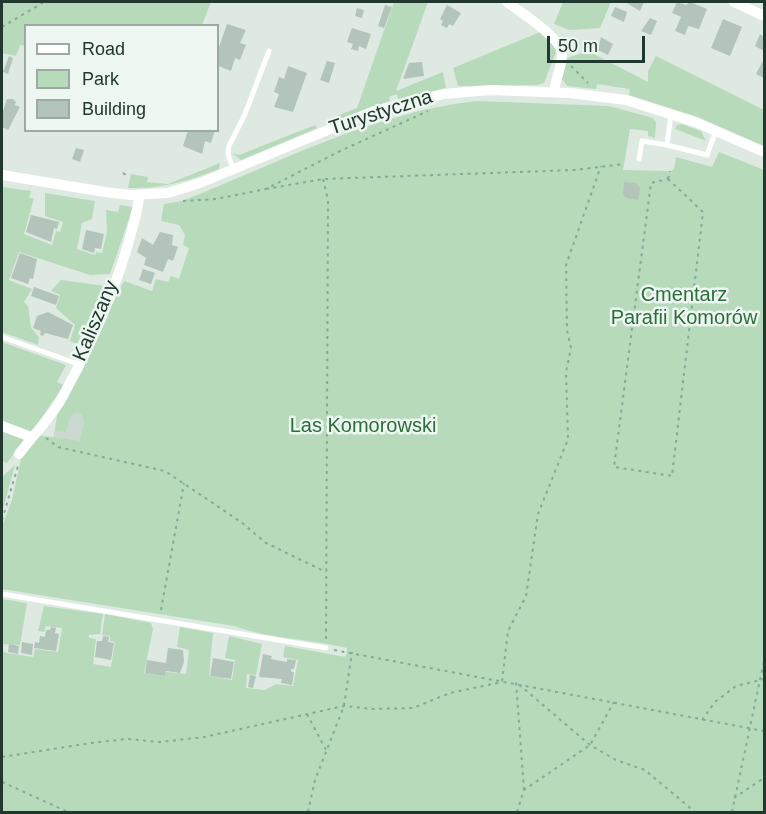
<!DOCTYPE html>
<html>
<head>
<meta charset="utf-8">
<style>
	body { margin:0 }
	#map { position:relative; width:766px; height:814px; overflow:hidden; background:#dee9e2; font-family:Helvetica,sans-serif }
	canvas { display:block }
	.frame { position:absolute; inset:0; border:3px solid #20382e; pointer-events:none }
	.legend { position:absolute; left:24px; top:24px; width:195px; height:108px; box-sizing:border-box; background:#eef6f1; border:2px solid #9caaa3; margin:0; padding:8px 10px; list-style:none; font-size:18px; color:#20382e }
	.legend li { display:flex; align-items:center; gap:12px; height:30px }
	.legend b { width:30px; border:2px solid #9caaa3 }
	.scale { position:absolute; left:547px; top:36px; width:98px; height:27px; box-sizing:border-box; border:3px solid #20382e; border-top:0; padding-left:8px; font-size:18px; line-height:21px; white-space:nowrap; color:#20382e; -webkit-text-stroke:4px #eef6f1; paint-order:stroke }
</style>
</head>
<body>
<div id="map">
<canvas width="766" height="814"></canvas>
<div class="frame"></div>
<ul class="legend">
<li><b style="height:8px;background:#fff"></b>Road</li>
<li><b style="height:16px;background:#b7dabb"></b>Park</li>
<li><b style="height:16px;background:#b3c4bb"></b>Building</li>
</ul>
<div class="scale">50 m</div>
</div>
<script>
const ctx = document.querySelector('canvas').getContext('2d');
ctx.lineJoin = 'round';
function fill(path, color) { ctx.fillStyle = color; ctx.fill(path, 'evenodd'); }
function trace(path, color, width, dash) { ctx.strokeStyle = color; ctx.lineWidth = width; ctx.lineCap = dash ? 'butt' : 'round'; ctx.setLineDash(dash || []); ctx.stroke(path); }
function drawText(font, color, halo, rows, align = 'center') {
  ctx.font = font + ' Helvetica,sans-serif'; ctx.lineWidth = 5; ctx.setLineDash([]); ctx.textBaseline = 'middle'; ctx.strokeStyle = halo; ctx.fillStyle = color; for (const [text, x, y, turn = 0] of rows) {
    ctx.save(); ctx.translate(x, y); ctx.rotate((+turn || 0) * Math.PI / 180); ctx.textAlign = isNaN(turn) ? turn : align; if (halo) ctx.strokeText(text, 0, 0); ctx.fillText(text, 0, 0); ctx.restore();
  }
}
const built = new Path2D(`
	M96 403 97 443 53 439 58 411Z`);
const green = new Path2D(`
	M2 2H211L202 25 26 26 25 46 20 45 16 56 2 53Z
	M394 2H428L396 91 443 72 446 88 398 99 397 94 389 97 390 101 331 122 329 119 357 108Z
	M563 2H611L600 28 569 30 554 24Z
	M540 32 555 47 556 52 544 83 537 85 458 86 453 68Z
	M588 51 648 82V71L656 56 764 110V146L698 117 629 95 630 89 597 84 596 89 567 86 562 79 567 58Z
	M477 101 609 106 653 118 656 122 655 138 648 136V131L630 129 623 170 671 171 674 169 676 157 712 167 719 152 764 170V812H2V650L6 653 33 657 35 649 58 652 62 628 46 626 44 632 38 631 44 606 103 614 100 634 89 635V638L96 639 93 664 111 667 115 642 110 641V636L102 635 105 614 151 623 153 629 144 673 165 676 166 672 186 674 189 650 177 647 180 627 213 633 209 676 232 680 235 660 225 658 229 636 262 644 256 675 247 674 246 688 265 690 276 684 293 686 298 660 283 657 285 646 346 657 347 648C310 639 270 639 234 626L2 589V526L12 500 22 455 37 435 80 441 84 422 82 415 77 412 71 415 66 432 55 431 58 411 124 281 152 291 156 279 168 282 171 276 179 279 189 248 183 245 185 235 179 225 161 221 164 204 182 201C279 163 373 112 477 101Z
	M681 124 701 131 706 141 675 129 677 125Z
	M315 125 317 128 241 160 232 153 239 155Z
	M220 163 219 169C188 181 162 189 128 188L131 174 148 177 147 182 168 184Z
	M2 187 31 191 29 198H34L24 234 52 245 56 231 60 232 63 222 45 216V193L95 201 92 219 82 223 77 249 95 255 96 252 102 253 107 231 106 210 118 212 120 205 133 207 110 274 90 275 19 252 9 280 32 289 24 302 28 306 31 328 39 337 38 345 2 332Z
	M61 280 105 286 77 344 70 341 75 325 56 308 60 295 51 291Z
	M2 342 66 365 57 382 64 385 31 433 2 422Z
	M2 429 26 438 7 463 2 461Z
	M15 465 2 513V477Z
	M2 599 27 603 20 645 2 644Z`);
const building = new Path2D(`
	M625 2H644L640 11Z
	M677 2 686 5 690 2 707 9 699 29 688 26 685 35 675 31 681 17 672 13Z
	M385 5 392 7 384 28 378 26Z
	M447 5 461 13 453 26 449 24 447 28 441 25 443 21 440 19Z
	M615 7 627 12 624 22 611 16Z
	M357 8 364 10 362 18 355 16Z
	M650 18 657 21 651 35 641 31Z
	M723 19 742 27 730 56 711 48Z
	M227 24 246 30 240 43 246 45 243 52 240 60 235 58 231 71 218 66V50Z
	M352 28 371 34 366 49 359 46 358 51 351 49 353 44 347 42Z
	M760 34 764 37V51L755 46Z
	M601 37 613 44 608 55 598 50Z
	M9 56 13 58 8 74 3 72Z
	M327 61 335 63 329 83 320 80Z
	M422 62 424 76 403 79 409 63Z
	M762 62 764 63V78L756 74Z
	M288 66 307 73 293 112 274 107 279 94 274 92 279 77 284 79Z
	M7 99H13L16 102 15 105 20 107 8 130 2 127V114Z
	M188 130H215L211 143 205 141 202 154 183 146Z
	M76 148 84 150 80 162 72 159Z
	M624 182 636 183 640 188 638 200 626 198 623 194Z
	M31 215 59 222 57 229 54 228 51 242 26 232Z
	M86 230 104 234 101 249 95 248 94 253 82 249Z
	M160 232 173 235 172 245 178 247 173 261 168 259 163 272 144 265 146 258 137 252 142 238 153 245Z
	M20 253 37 259 33 279 30 278 28 284 11 278Z
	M143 269 155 273 151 284 139 280Z
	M34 287 59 296 56 305 31 296Z
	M48 312 73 325 68 339 45 333 43 336 40 335 41 331 33 328 37 316Z
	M51 627 56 628 55 633 59 634 56 651 34 648 35 642 39 643 40 636 45 637 46 630H50Z
	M103 636 109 637 108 642 114 643 111 660 95 657 97 641H102Z
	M22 642 33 644 32 655 21 653Z
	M9 644 19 646 18 654 8 652Z
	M168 648 183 650 184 662 180 673 166 671 165 676 145 673 147 660 166 663Z
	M263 654 272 656 271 659 287 662V659L296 660 294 669H291V672H294L292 685 281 683 282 679 259 677Z
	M213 658 234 662 231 679 210 676Z
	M250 675 256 676 253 688 248 687Z`);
const path = new Path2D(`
	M2 27 44 2
	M571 66 588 83
	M123 173 128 176
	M323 179 328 200 326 639
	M668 179 703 212 672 476 614 467 651 183Z
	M668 179 670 171
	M266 189 323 179 574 170 624 164
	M183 201 216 199 266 189 338 152 428 111
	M46 438 58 447 165 471 241 522 266 543 326 572
	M2 520 18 466
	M161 610 184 483
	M334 650 764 731
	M307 714 326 750
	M702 720 715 702 736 686 764 679
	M2 757 91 743 127 739 160 742 204 737 344 706 373 709 413 708 450 693 502 682 508 631 526 596 538 514 568 439 566 372 571 348 567 330 566 265 601 166
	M2 782 68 812
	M524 790 516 682 590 745 616 760 645 770 695 812
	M734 798 764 778
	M308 812 315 780 344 706 352 652
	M517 812 524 790 590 745 614 702
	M732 812 764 661`);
const lane = new Path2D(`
	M671 114 667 145 707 155 716 131
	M639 159 642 141 667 145
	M233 169 228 154 229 146 245 114 269 51
	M2 337 78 364
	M2 594 326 648`);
const street = new Path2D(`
	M507 2C520 12 562 38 562 54 562 67 555 79 554 92
	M734 2 764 16
	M2 175 105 192 131 195 168 193 200 183 374 111 444 94 490 90 570 93 626 100 695 122 764 152
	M2 426 31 437
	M19 454C33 435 52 417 63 396 97 334 127 264 140 195`);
const streetNames = [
	["Turystyczna",381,113,-18],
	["Kaliszany",96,321,-67]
];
const parkNames = [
	["Cmentarz",684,295],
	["Parafii Komorów",684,318],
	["Las Komorowski",363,426]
];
fill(built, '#ccd9d1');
fill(green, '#b7dabb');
fill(building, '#b3c4bb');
trace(path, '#7fac98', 2, [3, 4.5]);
trace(lane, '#fff', 5);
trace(street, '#fff', 10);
drawText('20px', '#20382e', '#eef6f1', streetNames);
drawText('20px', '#2b6e3c', '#eef6f1', parkNames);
</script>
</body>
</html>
